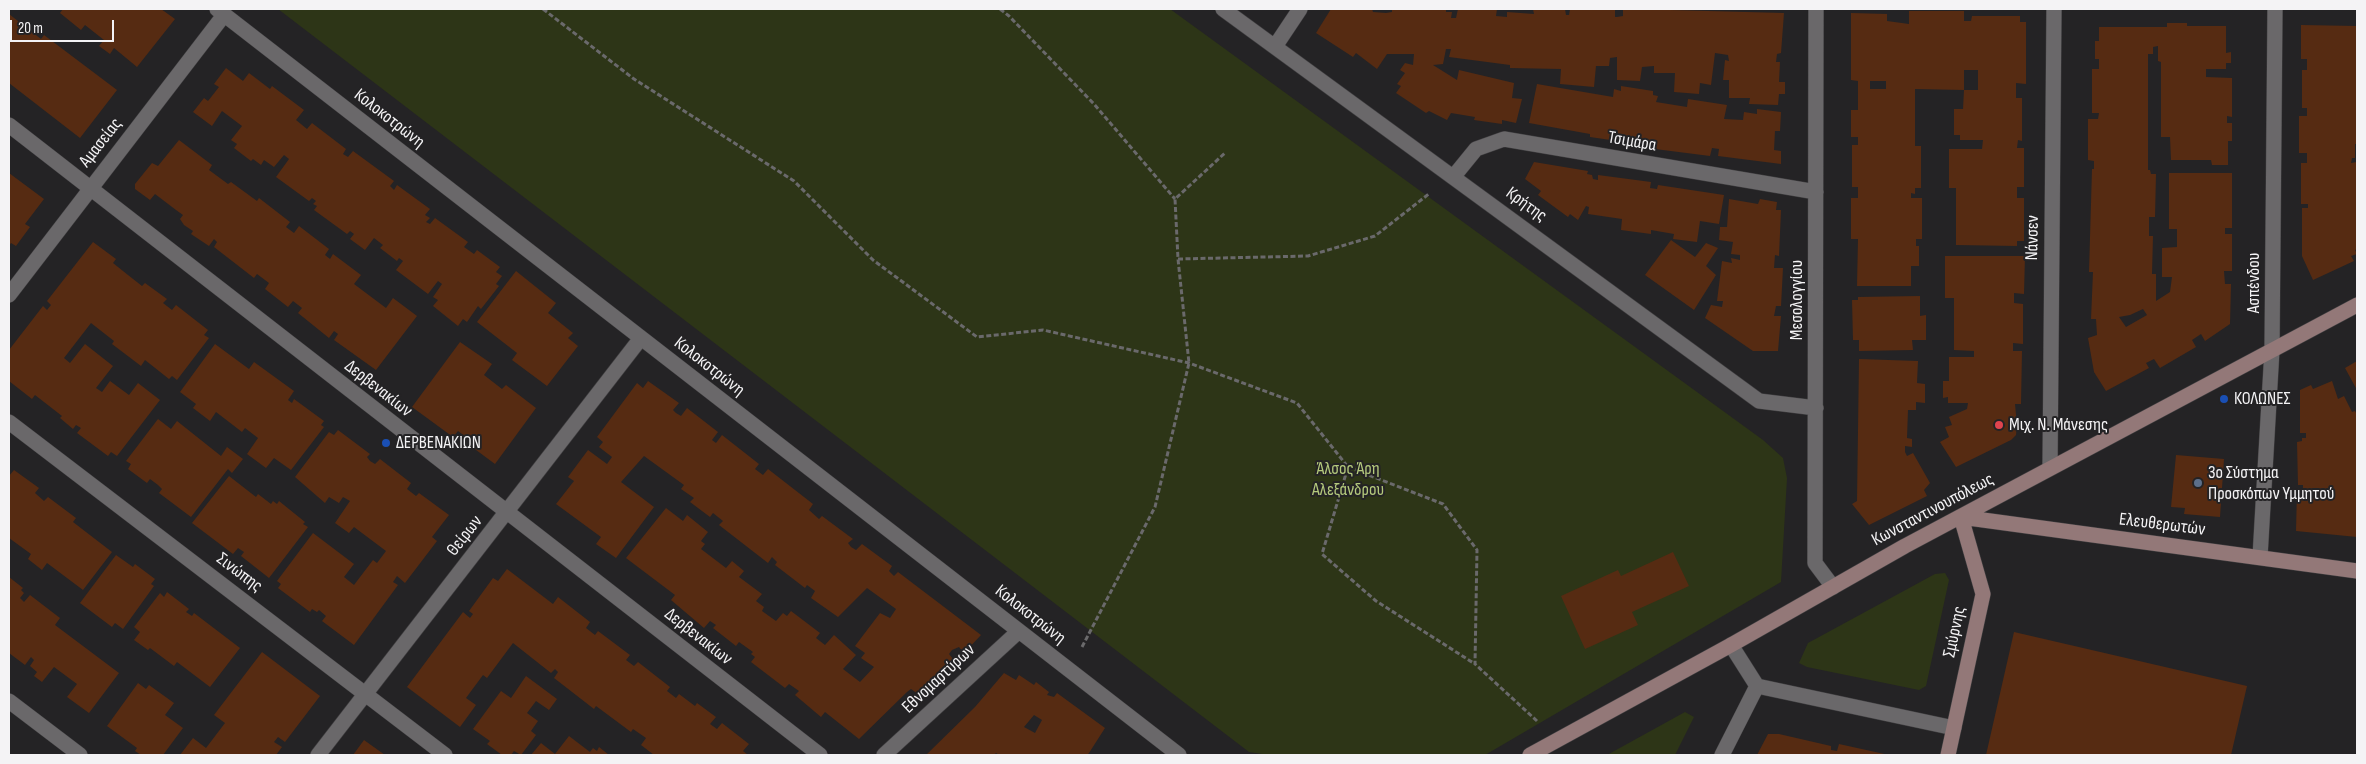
<!DOCTYPE html>
<html>
<head>
<meta charset="utf-8">
<style>
	body { margin:0 }
	#map { position:relative; width:2366px; height:764px; overflow:hidden; background:#242325; font-family:"Sofia Sans Condensed",sans-serif }
	canvas { display:block }
	.frame { position:absolute; inset:0; border:10px solid #f4f3f5; pointer-events:none }
	.scale { position:absolute; left:10px; top:20px; width:104px; height:22px; box-sizing:border-box; border:2px solid #f4f3f5; border-top:0; padding-left:6px; font-size:15px; line-height:18px; white-space:nowrap; color:#f4f3f5; -webkit-text-stroke:4px #242325; paint-order:stroke }
</style>
</head>
<body>
<div id="map">
<canvas width="2366" height="764"></canvas>
<div class="frame"></div>
<div class="scale">20 m</div>
</div>
<script>
const ctx = document.querySelector('canvas').getContext('2d');
ctx.lineJoin = 'round';
function fill(path, color) { ctx.fillStyle = color; ctx.fill(path, 'evenodd'); }
function trace(path, color, width, dash) { ctx.strokeStyle = color; ctx.lineWidth = width; ctx.lineCap = dash ? 'butt' : 'round'; ctx.setLineDash(dash || []); ctx.stroke(path); }
function drawText(font, color, halo, rows, align = 'center') {
  ctx.font = font + ' "Sofia Sans Condensed",sans-serif'; ctx.lineWidth = 4; ctx.setLineDash([]); ctx.textBaseline = 'middle'; ctx.strokeStyle = halo; ctx.fillStyle = color; for (const [text, x, y, turn = 0] of rows) {
    ctx.save(); ctx.translate(x, y); ctx.rotate((+turn || 0) * Math.PI / 180); ctx.textAlign = isNaN(turn) ? turn : align; if (halo) ctx.strokeText(text, 0, 0); ctx.fillText(text, 0, 0); ctx.restore();
  }
}
const green = new Path2D(`
	M278 9H1170L1763 440 1783 458 1787 478 1781 582 1485 755H1269L1249 752Z
	M1945 573 1949 580 1926 686 1919 690 1807 667 1799 663 1808 643 1935 574Z
	M1685 712 1694 717 1675 755H1607Z`);
const building = new Path2D(`
	M63 9H161L175 19 137 67 114 48 110 54 99 46 104 40 85 25 81 30 60 13Z
	M1331 9H1372L1373 12 1386 13 1392 12V9H1446V12H1452L1451 18H1456L1458 9H1497L1496 16 1507 17V12L1534 14 1533 9H1565L1566 15H1569L1570 9H1615V17H1617L1623 16V9H1633L1784 13 1781 53 1777 54 1776 62H1780L1779 82H1785V94H1779L1778 105 1749 104 1750 98H1729V80H1723L1725 60 1729 61 1728 55 1715 53 1711 85 1700 83 1699 94 1674 92 1675 73H1654V66L1642 67 1640 81 1617 80V57L1610 58 1609 66H1596L1594 87 1560 84 1561 69 1510 68V65L1449 57 1451 49H1446L1443 64 1433 65 1457 80 1459 70 1514 83 1512 98 1522 99 1516 123 1502 120V124L1474 120 1475 117 1451 113 1447 120 1429 111 1426 113 1396 93 1401 86 1397 84 1405 73 1400 70 1405 63 1413 65 1414 54H1387L1377 69 1356 53 1353 57 1316 33Z
	M1909 11H1964V21H1971L1972 16H2020V22H2026V84L2016 83V98H2022V141L2018 140 2017 148H2024V187H2017V198H2024V241H2017V246L1956 245V188H1949V149H1982L1983 140H1960V135H1954V109H1963L1964 90 1915 89V146H1921V188H1915V194L1911 193V198H1922V239H1916V246H1919V266H1911V286H1857L1858 239H1851V198H1858V187H1852V145H1858V137H1851V110H1858V81L1851 80V13L1887 14V21L1909 24ZM1964 70H1978V90H1964ZM1870 81H1886V89H1870Z
	M9 14 41 39 44 35 117 90 80 138 9 83Z
	M2167 23H2187V26H2226V53L2231 52V63H2226V69H2206V77L2232 78V117L2227 116V123H2232V141H2228V165H2212L2211 160H2171L2170 137H2161V62L2158 61V46L2153 47V54H2148V170H2150L2151 174H2156L2155 217H2149V236H2153L2152 274H2156V301L2170 292 2172 277H2162V248L2177 247V229H2169V173H2232V228H2225V234H2232V271H2224L2225 284H2231L2230 324 2205 341 2201 334 2192 340 2196 347 2160 368 2154 359 2146 363 2149 368 2106 391 2094 372 2088 338 2097 335 2096 319H2091L2093 272H2089L2092 169H2094V161L2088 160V119H2098L2099 113H2092V69H2099V59H2095V41H2099V27H2167ZM2143 309 2147 315 2126 327 2119 317 2130 315Z
	M2301 25 2357 26V144H2355V158H2352L2351 163 2357 162V249L2355 250 2357 254 2351 256 2354 261 2313 280 2302 256V208H2308V204H2301V163H2307V153H2299V116H2307V108H2302V70H2307V59H2301Z
	M226 68 243 81 249 73 270 89 272 86 304 110 296 120 307 129 312 123 346 149 343 154 348 157 353 151 394 181 390 186 394 190 397 185 430 209 425 215 430 218 426 222 430 224 435 218 468 242 464 247 474 254 477 250 500 267 496 272 502 276 496 284 499 286 481 309 478 306 467 322 463 319 458 326 433 306 438 300 433 297 442 284 438 281 428 294 396 270 403 261 399 258 397 261 380 248 383 245 374 238 365 250 350 239 354 234 350 231 347 234 314 210 317 206 313 204 316 201 312 198 309 201 276 177 289 159 284 155 274 167 264 160 261 165 253 159 251 161 234 148 237 144 231 140 242 126 222 111 212 126 193 112 204 98 208 101 219 87 214 84Z
	M1537 84 1613 97 1614 89 1621 91V86L1653 91V95L1658 96 1656 102 1687 107 1688 99 1727 105 1724 119 1743 120 1744 112 1757 114V109L1781 112 1780 131H1775L1774 150 1781 151V164L1718 156 1719 149 1712 148 1710 156 1655 149 1656 144 1650 143 1646 142 1645 145 1590 137V134L1529 123Z
	M179 140 212 165 209 170 228 184 231 182 257 201 259 198 290 222 286 227 294 233 299 226 329 249 325 255 330 259 333 254 361 275 354 284 386 308 393 298 417 316 376 370 334 340 338 334 334 331 329 338 298 313 302 308 293 301 288 307 265 289 269 283 257 274 254 278 214 247 217 242 214 239 209 246 191 234 193 231 184 225 180 219 183 215 176 210 155 194 150 200 135 189V184L152 163 158 166Z
	M1534 162 1588 171 1587 174 1592 175 1593 179 1598 180V175L1651 182 1650 188 1657 189 1658 185 1724 195 1719 224 1700 221 1697 242 1673 239 1674 234 1651 230V234L1621 230 1622 219 1588 214 1589 207 1586 206 1578 220 1570 214 1568 217 1538 195 1541 191 1525 179Z
	M9 173 44 199 25 224 30 227 16 246 11 243 9 246Z
	M1729 199 1758 204 1760 199 1777 202 1776 210H1781L1779 256 1775 255 1774 268H1783L1781 306H1776L1774 316H1781L1778 351H1753L1705 318 1711 305 1722 307 1723 301H1717L1722 261 1732 263 1731 258 1740 260V255L1731 254 1733 242 1719 240 1720 227H1727Z
	M1671 240 1695 257 1706 243 1718 248 1706 266 1716 275 1694 310 1645 275Z
	M93 242 116 259 113 263 128 275 142 286 145 283 167 299 163 303 172 310 176 305 208 330 204 335 209 338 177 380 172 376 169 379 145 360 141 366 112 344 114 341 91 323 64 358 70 363 85 344 113 366 96 388 102 392 110 381 129 395 138 383 160 400 117 456 111 452 108 456 77 433 81 428 76 425 73 429 60 418 62 416 35 395 32 399 9 381V350L43 306 47 310 51 305 47 301Z
	M1945 256H2025L2024 294 2014 293V303L2023 304V344L2013 343V351H2022L2021 404H2015L2017 425 2016 435 2011 440 1956 467 1940 442 1949 437 1945 427 1952 425 1949 417 1967 409 1968 403H1948V397L1943 398V381H1949V357H1974V351L1954 350V298H1945Z
	M516 271 556 303 548 313 573 333 568 338 578 346 547 386 512 360 517 353 477 322Z
	M1920 296V316L1926 315V340H1912L1913 350 1859 351V340H1853L1852 300H1858V297Z
	M460 342 492 364 484 375 502 389 506 385 536 408 495 464 472 447 474 443 458 431 453 437 412 407Z
	M215 344 249 369 254 362 294 391 288 400 292 403 294 399 324 421 321 425 324 427 291 470 274 458 266 468 247 454 258 438 245 428 242 432 216 412 210 421 193 408 196 404 180 392Z
	M1859 359 1918 361 1917 383 1925 384V403L1916 402V410H1908L1907 438 1912 439V447L1905 446V452L1907 456 1913 453 1930 483 1924 490 1927 496 1869 525 1852 504 1857 501Z
	M2357 361V390L2345 368Z
	M648 381 679 403 673 410 676 413 681 416 687 408 718 432 712 440 716 443 722 435 759 464 755 469 763 475 768 469 813 504 809 510 819 519 822 516 853 539 848 543 851 547 856 550 862 544 892 566 889 571 894 576 898 572 981 635 964 653 959 647 952 650 949 654 953 659 918 694 911 689 907 692 859 739 825 712 821 717 795 695 799 691 789 684 785 688 751 662 755 657 751 654 753 652 739 642 736 646 713 628 716 625 710 621 704 628 671 600 675 595 626 558 666 508 683 521 687 515 708 532 701 541 705 544 701 549 726 568 732 561 744 571 739 577 762 594 756 601 764 607 762 611 776 621 783 613 787 616 791 611 820 633 816 638 825 645 834 635 856 655 843 669 860 682 874 667 861 658 865 653 855 646 880 613 890 618 896 609 867 588 838 617 811 598 815 591 807 585 805 588 775 565 777 562 772 557 768 563 719 525 723 521 713 513 710 517 690 502 694 498 681 489 684 485 644 456 621 482 654 507 616 558 596 544 601 537 556 504 574 481 568 477 588 450 607 464 612 457 599 447 603 442 597 437 637 383 643 388Z
	M2332 381 2338 399 2344 396 2352 412 2355 411 2357 415V537L2296 531 2297 491H2303V485H2298L2297 442 2302 441V438H2306V433H2300V390L2311 385 2313 389Z
	M158 419 171 429 177 421 221 456 227 447 243 459 232 473 228 469 191 517 159 493 162 489 158 485 150 479 147 483 128 469 131 464 126 461Z
	M338 430 370 454 367 457 370 461 375 464 380 459 411 483 407 489 416 496 419 493 449 515 432 537 437 541 405 583 397 576 393 582 398 585 354 645 322 621 326 616 319 610 317 612 312 609 310 612 278 588 281 584 277 581 313 533 354 564 344 577 354 585 373 560 377 563 386 551 354 527 349 533 335 523 350 501 343 497 339 503 329 497 325 503 295 477 329 432 334 435Z
	M2176 455 2224 459 2220 517 2184 514 2185 508 2171 507Z
	M14 470 39 488 35 493 44 501 48 497 76 518 73 522 112 552 83 590 47 563 42 570 28 559 31 554 9 538V476Z
	M229 476 256 497 258 494 271 504 273 501 277 504 279 501 305 522 303 524 308 527 269 578 241 556 244 552 238 548 233 554 192 523Z
	M1673 552 1689 586 1632 612 1638 625 1585 649 1561 596 1618 570 1621 576Z
	M116 555 133 567 135 564 155 579 151 584 154 586 123 629 115 623 112 627 80 603Z
	M507 569 553 604 558 597 590 622 586 628 595 635 598 631 630 655 626 660 634 666 638 662 670 687 667 691 676 698 679 694 695 706 697 703 716 717 710 724 717 729 722 723 749 744 743 751 748 755H654L641 745 646 738 633 729 631 732 596 706 594 709 554 678 558 672 555 669 551 673 513 643 487 678 483 675 466 698 476 705 460 727 407 687 463 612 470 618 473 614 469 611 493 578 498 581Z
	M9 577 23 588 21 590 24 593 20 598 24 602 30 595 60 618 55 625 119 673 89 713 67 697 77 684 54 667 42 682 34 676 37 672 30 666 34 660 31 657 25 665 9 653Z
	M167 592 189 609 186 612 192 616 194 613 240 648 210 687 177 662 174 666 150 648 148 650 134 640 140 632 134 627 160 593 164 597Z
	M2014 632 2247 686 2231 755H1986Z
	M262 652 320 696 285 742 278 737 274 742 282 747 276 755H180L193 738 206 748 225 723 214 715Z
	M1004 673 1016 680 1019 675 1034 685 1036 682 1049 692 1047 695 1054 697 1057 693 1105 728 1089 753 1087 755H999L996 753 994 755H926L975 707ZM1034 715 1042 720 1035 733 1024 727Z
	M526 676 557 699 549 710 536 701 527 713 538 721 531 731 536 735 521 755 514 751 511 755H502L487 744 490 741 473 729 501 691 511 698Z
	M138 683 146 689 149 685 174 703 165 715 183 728 163 755H141L135 751 137 748 107 726Z
	M1768 734H1779L1831 746V750L1837 751 1839 744 1889 755H1757Z
	M569 736 590 752 593 748 597 751 599 747 609 755H531L541 743 555 754Z
	M364 740 385 755H353Z`);
const path = new Path2D(`
	M543 9 634 79 794 181 873 260 977 337 1043 330 1189 363 1297 403 1348 467 1322 554 1376 601 1475 664
	M1000 9 1009 16 1094 104 1175 199
	M1178 259 1308 256 1375 236 1430 193
	M1348 467 1443 504 1477 550 1475 664 1537 721
	M1082 647 1155 507 1189 363 1178 259 1175 199 1226 152`);
const street = new Path2D(`
	M217 9 1179 755
	M1223 9 1759 401 1816 408
	M1816 9 1815 563 1833 587
	M1276 45 1300 9
	M9 125 820 755
	M1454 176 1476 149 1504 139 1816 192
	M9 295 224 15
	M9 422 445 755
	M2050 468 2054 9
	M2260 557 2272 350 2275 9
	M1731 645 1757 686 1954 728
	M9 701 80 755
	M318 755 641 338
	M884 755 1019 631
	M1722 755 1757 686`);
const secondary = new Path2D(`
	M1961 517 2357 571
	M1530 755 1731 645 1905 546 2357 305
	M1948 755 1983 594 1961 517`);
const markers = [
	[2224,399,5,"#1a4fb4"],
	[1999,425,5,"#e0444e"],
	[386,443,5,"#1a4fb4"],
	[2198,483,5,"#5c6f8a"]
];
const streetNames = [
	["Κολοκοτρώνη",389,119,38],
	["Τσιμάρα",1632,142,10],
	["Αμασείας",101,143,-52],
	["Κρήτης",1526,205,36],
	["Νάνσεν",2033,238,-89],
	["Ασπένδου",2254,283,-90],
	["Μεσολογγίου",1797,300,-90],
	["Κολοκοτρώνη",709,367,38],
	["Δερβενακίων",378,389,38],
	["Κωνσταντινουπόλεως",1933,510,-28],
	["Ελευθερωτών",2162,525,7],
	["Θείρων",465,536,-52],
	["Σινώπης",239,573,37],
	["Κολοκοτρώνη",1030,615,38],
	["Σμύρνης",1955,632,-78],
	["Δερβενακίων",698,637,38],
	["Εθνομαρτύρων",939,679,-43]
];
const poiNames = [
	["ΚΟΛΩΝΕΣ",2234,399],
	["Μιχ. Ν. Μάνεσης",2009,425],
	["ΔΕΡΒΕΝΑΚΙΩΝ",396,443],
	["3o Σύστημα",2208,473],
	["Προσκόπων Υμμητού",2208,494]
];
const parkNames = [
	["Άλσος Άρη",1348,469],
	["Αλεξάνδρου",1348,490]
];
fill(green, '#2d3517');
fill(building, '#562b12');
trace(street, '#403f41', 16);
trace(secondary, '#403f41', 16);
trace(path, '#6a696b', 3, [5, 2.5]);
trace(street, '#6a686a', 15);
trace(secondary, '#937878', 15);
for (const [x, y, r, color] of markers) { const dot = new Path2D(); dot.arc(x, y, r, 0, 2 * Math.PI); ctx.fillStyle = color; ctx.fill(dot); trace(dot, '#242325', 2); }
drawText('18px', '#f4f3f5', '#242325', streetNames);
drawText('18px', '#f4f3f5', '#242325', poiNames, 'left');
drawText('18px', '#b4c97c', '#242325', parkNames);
</script>
</body>
</html>
